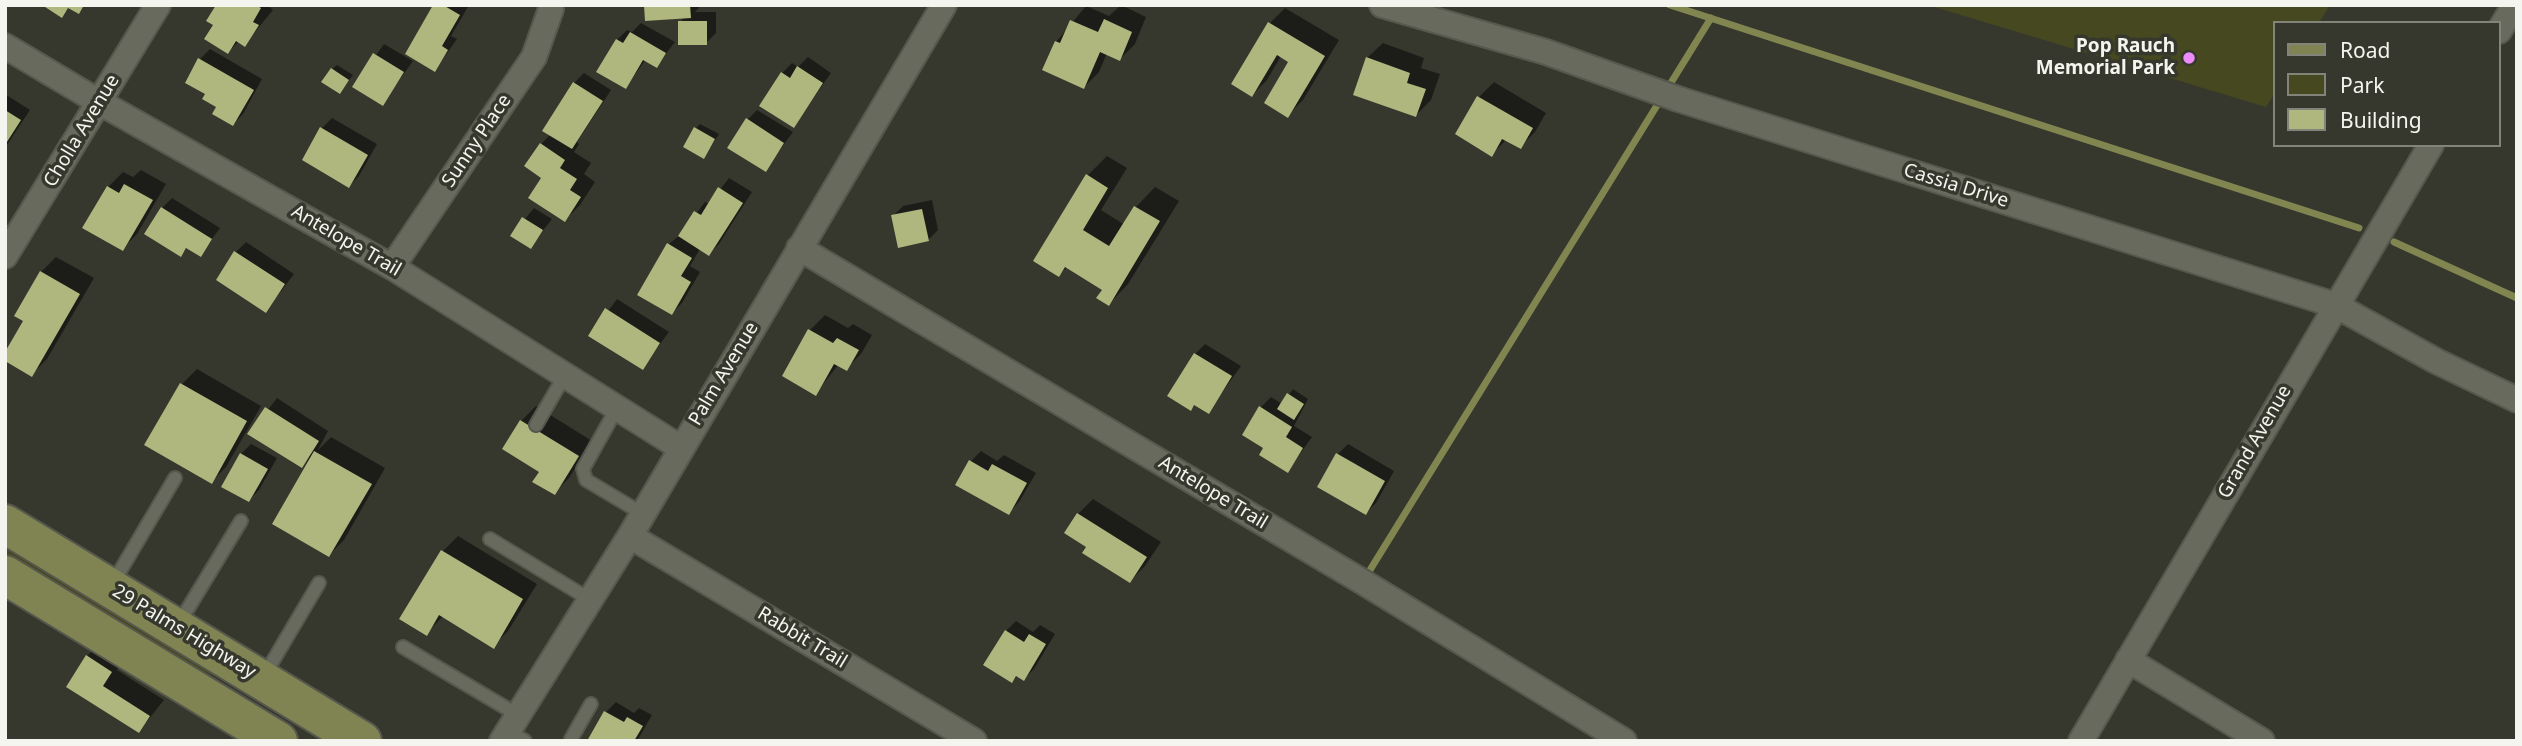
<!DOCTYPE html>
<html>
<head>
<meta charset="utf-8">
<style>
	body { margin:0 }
	#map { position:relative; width:2522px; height:746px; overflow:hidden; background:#36382d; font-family:"Noto Sans",sans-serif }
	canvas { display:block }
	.frame { position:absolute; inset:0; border:7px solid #f4f5ee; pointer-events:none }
	.legend { position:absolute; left:2273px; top:21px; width:228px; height:126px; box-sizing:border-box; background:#36382d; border:2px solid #82847a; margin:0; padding:9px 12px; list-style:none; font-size:21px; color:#f4f5ee }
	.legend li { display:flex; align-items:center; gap:14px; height:35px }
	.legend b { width:35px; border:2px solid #82847a }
</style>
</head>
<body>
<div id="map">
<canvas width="2522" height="746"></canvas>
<div class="frame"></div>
<ul class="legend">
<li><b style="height:9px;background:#808453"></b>Road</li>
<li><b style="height:19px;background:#46491f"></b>Park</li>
<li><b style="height:19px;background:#afb67e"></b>Building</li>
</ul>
</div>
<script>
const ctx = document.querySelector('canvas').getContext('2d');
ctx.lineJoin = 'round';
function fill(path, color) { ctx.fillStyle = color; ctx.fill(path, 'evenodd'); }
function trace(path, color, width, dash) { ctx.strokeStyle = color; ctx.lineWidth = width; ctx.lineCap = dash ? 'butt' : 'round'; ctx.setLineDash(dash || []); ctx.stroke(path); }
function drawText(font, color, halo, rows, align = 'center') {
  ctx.font = font + ' "Noto Sans",sans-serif'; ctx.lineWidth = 7; ctx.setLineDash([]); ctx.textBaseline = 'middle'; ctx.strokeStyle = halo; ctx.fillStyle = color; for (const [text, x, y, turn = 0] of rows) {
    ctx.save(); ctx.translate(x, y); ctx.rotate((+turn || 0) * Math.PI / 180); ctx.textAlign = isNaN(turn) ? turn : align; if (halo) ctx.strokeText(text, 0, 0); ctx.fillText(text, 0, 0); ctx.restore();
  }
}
const green = new Path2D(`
	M1928 5H2330L2319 23H2275V93L2266 107Z
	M5 537 240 687 182 662 5 556Z`);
const shadow = new Path2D(`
	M218 5H267L273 10 245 44 239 41 228 52 215 25Z
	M435 5H469L451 36 457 39 435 70Z
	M646 5H701L695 12H716V33L706 43 680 22 685 17Z
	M1121 5 1146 17 1135 44 1120 59 1107 53 1099 72 1084 87 1056 42 1086 6 1109 16Z
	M1285 8 1339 40 1303 100 1288 115 1291 62 1281 56 1267 80 1252 95 1233 84 1270 23Z
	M641 23 675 42 657 65 646 59 626 87 617 40 627 30 632 32Z
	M1383 43 1424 58 1421 68 1440 74 1431 100 1416 115 1367 58Z
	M384 44 413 61 382 104 354 86Z
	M210 49 262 79 243 114 233 124 207 93 200 59Z
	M808 57 831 73 794 126 782 73 792 63 798 67Z
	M337 65 353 75 340 92 332 69Z
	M584 73 611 90 577 142 579 144 574 152 591 163 584 174 595 182 580 205 565 220 544 177 541 144 551 134 574 83Z
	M1494 82 1546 113 1535 132 1520 147 1507 139 1492 154 1457 134 1479 97Z
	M5 94 30 110 5 148Z
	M757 110 793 132 765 170 747 120Z
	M332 118 377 144 359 176 349 186 322 128Z
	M700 124 719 134 704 157 696 128Z
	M1107 156 1127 168 1101 210 1125 225 1136 207 1155 187 1179 201 1128 284 1109 304 1104 289 1067 267 1059 275 1088 175Z
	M141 170 166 184 137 234 122 249 108 187 123 172 133 177Z
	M729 178 752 192 719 244 709 254 700 249 690 266 700 272 682 303 672 313 669 244 680 235 705 202 709 204Z
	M172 198 220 228 200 255 188 247 181 255 162 208Z
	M932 200 938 230 928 240 893 216 903 206Z
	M534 208 552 219 530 247 512 235Z
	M246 242 294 274 266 311 236 252Z
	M56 257 94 278 47 359 32 374 25 320 41 272Z
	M617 299 669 332 642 368 590 335Z
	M825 315 848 328 853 324 872 335 861 354 846 369 839 364 816 393 810 330Z
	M1205 344 1241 366 1208 412 1195 404 1190 409 1169 396 1195 354Z
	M197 369 261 406 226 467 211 482 147 445 182 384Z
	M1293 389 1308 399 1294 426 1312 437 1288 471 1266 448 1261 407 1271 397 1282 404Z
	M277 398 328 431 318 450 331 437 385 468 344 540 329 555 312 456 302 466 250 433Z
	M536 406 592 441 569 478 554 493 521 421Z
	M251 444 277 458 259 490 249 500 241 454Z
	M1348 444 1394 471 1376 503 1366 513 1338 454Z
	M981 451 997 461 1004 455 1036 473 1019 502 1009 512 971 461Z
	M1093 499 1161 542 1145 566 1130 581 1088 546 1078 514Z
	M458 536 537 584 508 631 493 646 443 616 426 634 402 619 443 551Z
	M1016 621 1033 632 1040 625 1055 634 1034 669 1024 679 1018 675 1012 681 1006 631Z
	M102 641 126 656 117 670 164 700 139 731 68 686 87 656Z
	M616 702 634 713 639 708 652 715 637 741H592L606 712Z`);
const stream = new Path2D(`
	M1670 5 2359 228
	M2394 242 2517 298
	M1370 570 1711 18`);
const building = new Path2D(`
	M42 5H84L79 14 68 8 62 18Z
	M216 5H256L261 8 253 22 259 25 245 47 236 41 228 54 204 39 213 25 206 21Z
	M433 5H443L460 15 442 46 448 50 435 72 405 54Z
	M644 5H690L691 18 645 21Z
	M1104 19 1132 32 1120 61 1100 52 1084 89 1042 70 1055 41 1060 43 1070 20 1098 32Z
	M678 21H707V45H678Z
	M1268 22 1325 56 1288 118 1264 103 1288 62 1277 55 1252 97 1231 84Z
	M630 32 666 53 657 68 643 60 626 89 596 72 616 39 623 43Z
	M373 53 404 72 383 106 352 87Z
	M1366 57 1410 73 1407 83 1426 89 1416 117 1353 95Z
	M198 58 254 90 233 126 212 114 216 107 202 99 205 94 185 83Z
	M797 66 823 83 794 128 759 106 781 72 790 78Z
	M331 68 349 80 340 94 321 82Z
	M573 82 603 101 572 149 542 131Z
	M1477 96 1533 128 1521 149 1502 139 1492 157 1455 134Z
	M5 110 21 120 5 145Z
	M746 118 784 143 766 172 727 148Z
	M320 127 368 155 349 188 302 160Z
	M694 127 715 139 704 159 683 147Z
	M540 143 565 160 560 168 577 179 570 190 581 197 565 222 528 198 541 178 524 166Z
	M1086 174 1108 188 1083 230 1109 246 1134 206 1160 221 1109 306 1096 298 1102 290 1065 267 1059 277 1033 261Z
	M124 184 153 200 123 251 82 228 107 186 119 193Z
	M718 187 743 203 709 256 678 236 694 211 701 215Z
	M161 207 212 239 201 257 186 248 181 257 144 234Z
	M922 209 929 241 898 248 891 215Z
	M522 217 543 230 531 249 510 236Z
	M667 243 692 258 681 276 691 282 672 315 637 295Z
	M234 251 285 284 266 313 216 280Z
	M40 271 80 294 32 377 5 361V352L23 321 14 316Z
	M605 308 660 343 643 370 588 336Z
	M808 329 833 343 837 338 859 350 847 371 834 364 816 396 782 376Z
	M1194 353 1232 376 1209 414 1194 405 1191 411 1167 396Z
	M180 383 247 421 212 484 144 445Z
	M1287 393 1304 404 1294 420 1277 409Z
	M1259 406 1292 427 1286 437 1303 448 1288 473 1259 455 1263 448 1242 435Z
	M265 407 319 441 302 468 247 434Z
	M520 420 579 456 555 495 532 482 539 472 502 449Z
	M314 451 372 484 329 557 272 524Z
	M240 453 268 469 249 502 221 487Z
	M1336 453 1385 481 1366 515 1317 487Z
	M969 460 988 471 992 464 1027 483 1009 515 955 485Z
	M1077 513 1147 557 1130 583 1082 553 1086 547 1064 533Z
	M441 550 523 599 494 649 439 615 427 636 399 619Z
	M1005 630 1024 642 1029 634 1046 644 1024 681 1016 676 1012 683 983 665Z
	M86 655 112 672 103 686 150 716 139 733 66 687Z
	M604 711 624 722 627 717 643 726 634 741H587Z`);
const lane = new Path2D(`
	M617 408 583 469 586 480 643 514
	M536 425 565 375
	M490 539 589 599
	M113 583 175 478
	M178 625 241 521
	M403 647 518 715
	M264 676 319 583
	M508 731 525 741
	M571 739 591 704`);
const street = new Path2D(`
	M1382 5 1546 52 1678 99 2335 305 2436 361 2517 400
	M2499 31 2515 5
	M5 46 99 102 392 267 681 448
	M799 248 1363 582 1624 741
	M5 256 158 5
	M392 267 534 57 551 9
	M630 536 974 741
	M2128 660 2262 741
	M502 741 630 536 944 5
	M2081 741 2431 145`);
const primary = new Path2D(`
	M5 524 362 741
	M5 575 278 741`);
const markers = [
	[2189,58,7,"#ed8cf9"]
];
const poiNames = [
	["Pop Rauch",2175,47],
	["Memorial Park",2175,69]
];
const streetNames = [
	["Cholla Avenue",82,131,-59],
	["Sunny Place",477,141,-56],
	["Cassia Drive",1956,186,17],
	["Antelope Trail",346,241,30],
	["Palm Avenue",724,374,-59],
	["Grand Avenue",2255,442,-60],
	["Antelope Trail",1213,493,31],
	["29 Palms Highway",184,632,31],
	["Rabbit Trail",802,638,31]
];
fill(green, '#46491f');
fill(shadow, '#0007');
trace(stream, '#818651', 7);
fill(building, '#afb67e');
trace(lane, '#56574d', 16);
trace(street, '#56574d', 28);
trace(primary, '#56574d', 42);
trace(lane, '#686a5e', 12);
trace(street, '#686a5e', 24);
trace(primary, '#808453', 38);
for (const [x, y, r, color] of markers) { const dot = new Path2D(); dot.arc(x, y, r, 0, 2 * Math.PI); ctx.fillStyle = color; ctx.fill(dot); trace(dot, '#36382d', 2.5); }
drawText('bold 19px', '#f4f5ee', '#36382d', poiNames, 'right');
drawText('19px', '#f4f5ee', '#36382d', streetNames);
</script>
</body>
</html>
